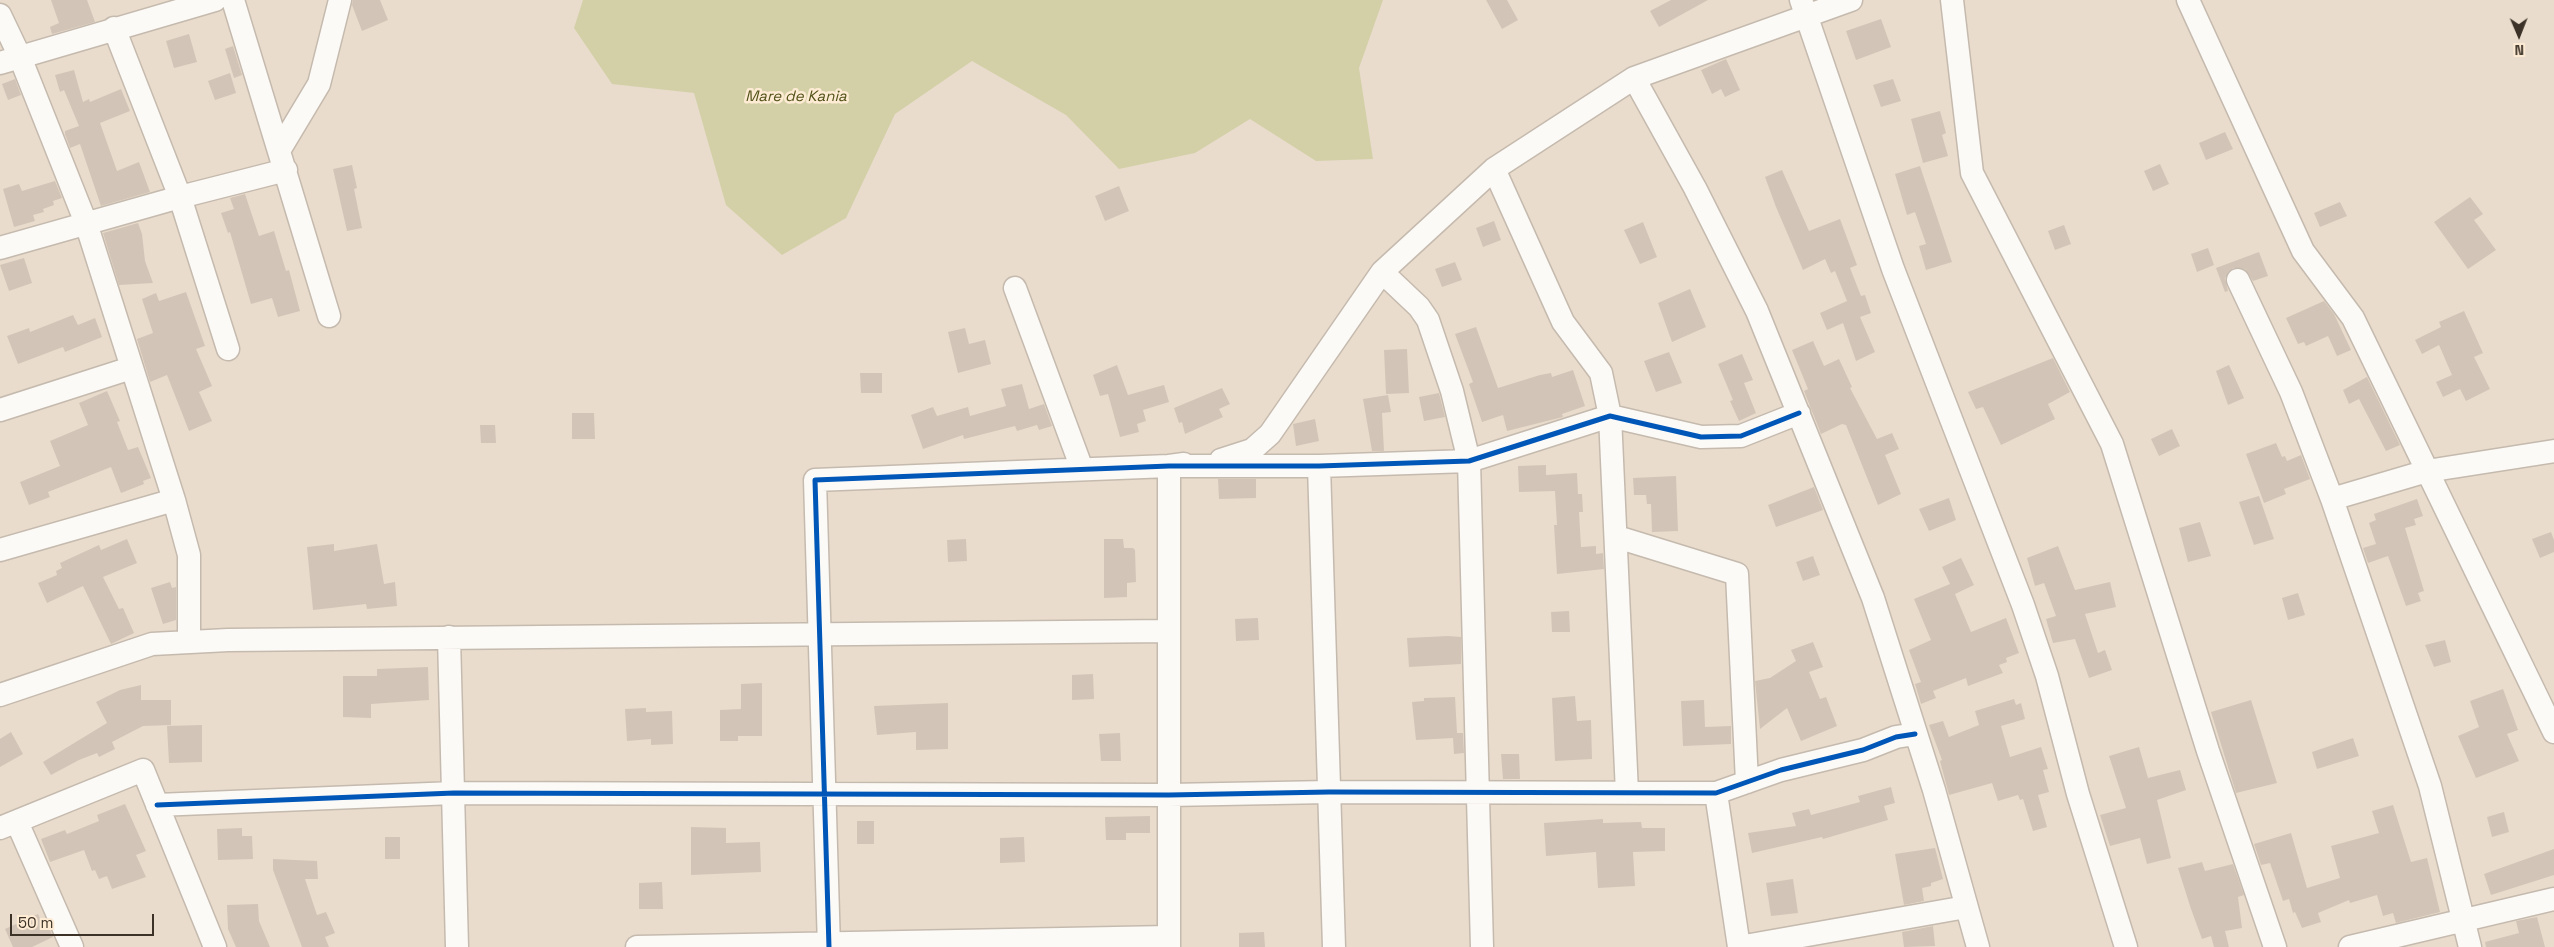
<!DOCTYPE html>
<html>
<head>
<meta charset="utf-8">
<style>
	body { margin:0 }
	#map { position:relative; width:2554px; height:947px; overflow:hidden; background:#e9dccc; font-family:"Space Grotesk",sans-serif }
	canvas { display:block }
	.north { position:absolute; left:2494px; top:10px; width:50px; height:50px; -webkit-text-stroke:4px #feebd4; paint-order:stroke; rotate:179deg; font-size:14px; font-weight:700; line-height:20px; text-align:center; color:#3c3227 }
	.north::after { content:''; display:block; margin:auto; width:18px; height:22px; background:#3c3227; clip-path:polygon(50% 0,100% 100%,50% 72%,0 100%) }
	.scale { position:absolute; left:10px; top:914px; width:144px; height:22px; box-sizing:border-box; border:2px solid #3c3227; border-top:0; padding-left:6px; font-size:15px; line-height:18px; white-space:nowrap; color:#3c3227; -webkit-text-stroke:4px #feebd4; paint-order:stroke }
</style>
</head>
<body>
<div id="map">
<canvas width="2554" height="947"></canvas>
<div class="north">N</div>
<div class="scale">50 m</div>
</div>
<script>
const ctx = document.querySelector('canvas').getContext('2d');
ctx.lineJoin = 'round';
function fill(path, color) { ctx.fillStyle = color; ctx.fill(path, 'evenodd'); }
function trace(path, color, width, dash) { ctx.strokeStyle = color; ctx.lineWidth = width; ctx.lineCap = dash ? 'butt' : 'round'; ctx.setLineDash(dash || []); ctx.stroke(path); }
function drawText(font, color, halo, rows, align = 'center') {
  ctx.font = font + ' "Space Grotesk",sans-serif'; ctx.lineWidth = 5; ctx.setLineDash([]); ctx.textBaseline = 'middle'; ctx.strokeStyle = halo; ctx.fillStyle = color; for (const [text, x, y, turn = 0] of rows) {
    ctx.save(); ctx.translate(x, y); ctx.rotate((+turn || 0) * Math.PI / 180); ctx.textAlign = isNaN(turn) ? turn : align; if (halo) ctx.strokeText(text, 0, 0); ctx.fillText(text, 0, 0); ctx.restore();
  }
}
const water = new Path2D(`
	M583 0H1383L1359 68 1373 159 1316 161 1250 119 1195 153 1119 169 1066 115 972 61 895 114 846 218 782 255 726 205 694 93 612 84 574 28Z`);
const building = new Path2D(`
	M51 0H87L95 22 52 34 50 27 59 23Z
	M353 0H380L388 20 362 31 352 5Z
	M1486 0H1507L1518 20 1502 29Z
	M1671 0H1708L1659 27 1650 11Z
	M1881 19 1891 47 1856 60 1846 31Z
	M189 34 197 62 174 68 166 41Z
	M233 46 242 75 234 78 225 49Z
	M1726 59 1740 90 1725 97 1721 89 1712 94 1701 70Z
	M74 70 83 102 89 99 90 102 121 89 130 111 100 123 117 171 139 162 150 192 101 206 80 144 70 148 65 134V131L79 126 64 90 60 92 55 75Z
	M230 73 236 93 215 100 208 81Z
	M15 79 21 95 8 100 2 84Z
	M1893 79 1901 101 1881 107 1873 85Z
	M1940 111 1946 133 1942 135 1948 156 1923 163 1911 119Z
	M2225 132 2233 149 2206 160 2199 143Z
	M2160 164 2169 184 2153 191 2144 171Z
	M352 165 357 188 354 189 362 228 347 231 333 169Z
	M1920 166 1952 262 1926 270 1919 246 1926 244 1915 212 1907 215 1895 174Z
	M1782 170 1809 231 1840 219 1857 265 1850 268 1861 296 1865 295 1871 313 1860 317 1875 352 1856 361 1843 323 1827 330 1820 313 1847 301 1835 271 1831 273 1825 259 1803 270 1776 207 1765 177Z
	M55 181 62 198 53 201 54 205 43 209 44 212 33 215 35 221 14 227 3 189 19 184 22 191Z
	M1119 186 1129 211 1105 221 1095 196Z
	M245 194 259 236 274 231 286 271 289 270 300 311 278 317 272 298 251 304 230 232 228 233 221 213 234 209 230 198Z
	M2470 197 2483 214 2474 220 2496 250 2468 269 2434 222Z
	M2340 202 2347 216 2320 227 2314 213Z
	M1494 221 1501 240 1483 247 1476 228Z
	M1643 222 1657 257 1640 264 1624 230Z
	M138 223 142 234 145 261 153 283 119 285 103 233Z
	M2064 225 2071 244 2055 250 2048 231Z
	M2208 248 2214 265 2197 272 2191 254Z
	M2259 252 2268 276 2253 281 2245 269 2233 268 2225 278 2228 291 2225 292 2216 268Z
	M24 258 32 283 9 291 0 265Z
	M1455 262 1462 280 1442 287 1435 269Z
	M1690 289 1706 327 1672 342 1658 303Z
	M186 292 205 346 196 349 212 386 199 392 212 421 189 431 167 375 150 382 137 339 153 333 142 299 156 293 159 301Z
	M2324 301 2334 314 2351 350 2337 356 2328 336 2306 346 2304 342 2298 344 2286 318Z
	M2464 311 2483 353 2474 357 2490 389 2466 401 2460 389 2443 397 2436 382 2452 375 2439 345 2422 354 2415 340 2441 327 2439 322Z
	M73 315 78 325 95 318 102 337 65 352 63 347 18 364 7 336 29 328 30 332Z
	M1476 327 1498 388 1540 375 1551 373 1552 377 1573 370 1585 406 1562 414 1563 417 1507 431 1503 415 1482 422 1469 384 1473 382 1455 334Z
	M965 328 969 344 985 340 991 364 958 373 948 332Z
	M1813 341 1824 366 1839 359 1852 387 1850 388 1877 439 1892 433 1899 449 1885 455 1901 494 1878 505 1846 425 1842 424 1821 434 1804 391 1808 389 1792 350Z
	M1407 349 1409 393 1386 394 1384 350Z
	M1669 352 1682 383 1656 392 1644 361Z
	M1742 354 1753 380 1744 383 1756 413 1739 421 1730 401 1733 400 1718 364Z
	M2053 358 2070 392 2048 404 2055 419 2001 445 1983 407 1976 409 1968 392Z
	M1117 365 1128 395 1164 385 1169 402 1143 410 1146 421 1137 424 1139 432 1120 437 1108 394 1100 396 1093 375Z
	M2229 365 2244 398 2228 405 2216 371Z
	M860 373H882V393H861Z
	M2367 377 2400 445 2386 451 2359 399 2349 404 2343 390Z
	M1022 384 1029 409 1044 404 1052 426 1039 430 1037 425 1017 431 1015 426 964 439 963 435 923 449 911 415 933 407 937 416 968 407 970 416 1006 406 1001 389Z
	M1222 388 1230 404 1219 409 1223 417 1185 434 1182 422 1179 423 1174 408Z
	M107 391 120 421 117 422 128 450 138 447 151 478 143 481 144 484 121 493 111 467 48 492 50 497 29 505 20 482 60 466 50 441 88 425 79 403Z
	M1439 393 1445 417 1424 421 1419 397Z
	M1388 395 1391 412 1382 413 1384 451H1372L1363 399Z
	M572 413H594L595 439H572Z
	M1315 419 1319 441 1296 446 1293 424Z
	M480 425H495L496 443H481Z
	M2172 429 2180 446 2159 456 2151 439Z
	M2276 443 2282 457 2285 456 2287 461 2301 455 2310 479 2284 489 2286 494 2264 503 2246 454Z
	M1546 465V475L1577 473 1578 494H1582L1583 512H1579L1581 547 1596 546V554L1603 553 1604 569 1557 574 1554 525H1557L1555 491 1519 492 1518 466Z
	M1676 476 1678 531 1652 532 1651 504H1647L1646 495H1634L1633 478Z
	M1218 479H1256V498L1219 499Z
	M1814 487 1823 510 1776 527 1768 505Z
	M2259 496 2274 539 2254 545 2239 502Z
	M1949 498 1956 520 1929 531 1919 509Z
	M2417 499 2423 516 2414 519 2416 525 2405 528 2424 591 2418 593 2421 601 2406 606 2388 556 2368 563 2363 548 2376 544 2369 523 2376 520 2374 514Z
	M2200 522 2211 556 2188 562 2179 528Z
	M2551 532 2554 540V552L2540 558 2532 539Z
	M127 539 137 563 103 577 119 609 123 608 134 633 111 644 83 586 47 603 38 583 57 575 56 571 62 568 60 563 99 545 101 550Z
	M966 539 967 561 948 562 947 540Z
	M1104 539H1123L1124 548H1133L1135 550 1136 582 1127 583V597L1104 598Z
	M334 544V551L377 544 384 584 395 582 397 606 367 609 366 604 313 610 307 547Z
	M2058 546 2075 590 2110 582 2116 607 2085 614 2098 653 2105 650 2112 670 2089 678 2075 639 2053 643 2046 619 2056 616 2044 583 2035 586 2027 558Z
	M1813 556 1820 575 1803 581 1796 562Z
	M1961 558 1974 585 1955 594 1971 632 2006 618 2019 653 2006 658 2007 662 1999 665 2003 673 1968 686 1966 678 1933 691 1936 698 1921 704 1915 684 1921 682 1909 650 1931 640 1914 599 1950 584 1942 567Z
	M170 582 172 588 176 587V620L163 624 151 588Z
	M2298 593 2305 615 2288 620 2282 598Z
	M1569 611 1570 632H1552L1551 612Z
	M1258 618 1259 640 1236 641 1235 619Z
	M1448 636 1461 637V664L1409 667 1407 638Z
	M2445 640 2451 662 2434 667 2425 645Z
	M1813 642 1823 667 1809 672 1820 699 1826 697 1837 726 1801 741 1787 708 1760 729 1755 681 1770 678 1796 661 1791 650Z
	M428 667 429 700 371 704V718L343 717V676H377V669Z
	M1093 674 1094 699 1072 700V675Z
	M762 683V736H738V741H720V710L741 709V684Z
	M141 685V700H171V725L143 726 112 742 115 749 99 757 97 753 79 760 51 775 43 762 107 723 96 702 120 690Z
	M2503 689 2518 730 2507 734 2519 761 2476 778 2458 736 2479 727 2470 701Z
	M1575 696 1577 721 1591 720 1592 759 1555 761 1552 698Z
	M1455 697 1457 733H1463L1464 753 1454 754 1453 738 1416 740 1412 702 1424 701V698Z
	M2014 699 2016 705 2021 703 2025 719 2001 726 2010 757 2041 747 2048 769 2043 770 2049 792 2038 795 2047 827 2033 831 2023 799 2020 800 2018 795 1998 801 1992 783 1949 795 1940 761 1942 760 1929 725 1943 721 1949 737 1979 725 1975 711Z
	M1704 700 1705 727 1731 726V744L1683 746 1681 701Z
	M2251 700 2277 783 2236 793 2211 712Z
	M948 703V749L916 750V732L877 735 874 706Z
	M646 708V712L672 711 673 744 651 745V739L627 741 625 709Z
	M202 725V762L169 763 167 726Z
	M11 732 23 754 0 767V739Z
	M1120 733 1121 761H1101L1099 734Z
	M2353 738 2359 756 2317 769 2312 752Z
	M2139 747 2148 778 2180 770 2186 790 2157 800 2171 858 2147 864 2140 838 2110 846 2100 815 2126 808 2109 756Z
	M1501 754H1519L1520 779H1503Z
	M1891 787 1895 803 1884 806 1888 820 1823 839 1822 837 1752 853 1748 833 1796 826 1792 813 1809 809 1811 815 1860 802 1858 796Z
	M125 804 146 851 136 855 146 877 112 889 107 876 99 879 95 870 92 871 84 850 50 862 41 839 65 830 67 834 99 821 97 815Z
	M2393 805 2411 862 2427 858 2440 912 2396 923 2393 913 2383 916 2377 895 2350 903 2349 900 2318 913 2321 922 2302 928 2295 912 2293 913 2289 899 2283 901 2270 863 2261 865 2254 844 2291 833 2307 888 2340 878 2331 846 2379 833 2372 811Z
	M2504 812 2509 832 2492 837 2487 817Z
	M1150 816V833H1126V840H1106L1105 817Z
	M1603 819V823L1641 822 1642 828H1665V851L1633 852 1635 886 1598 888 1596 852 1546 856 1544 823Z
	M857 821H874V844H857Z
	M691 827 726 828V843L760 842 761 872 691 875Z
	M242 828V836H252L253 859 218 860 217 829Z
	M385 837H400V859H385Z
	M1024 837 1025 862 1000 863V838Z
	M1935 848 1943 879 1931 883V886L1922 888 1924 901 1904 905 1895 854Z
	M2554 849V875L2491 895 2484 874Z
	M273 859 317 861 318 879H305L317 915 326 912 335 933 325 937 329 947H302L273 870Z
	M2202 862 2205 871 2233 864 2244 895 2238 897 2242 928 2225 931 2229 947H2214L2211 936 2202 939 2191 909 2178 868Z
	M1793 879 1798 913 1771 916 1766 883Z
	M662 882 663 909H639V883Z
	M258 904 259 921 270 947H236L228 929 227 905Z
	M38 914 43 925 47 923 53 937 32 947H13L5 929Z
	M2537 917 2545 947H2486L2485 942 2519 933 2516 921Z
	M1933 926 1935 946 1904 947 1902 932Z
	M1264 932 1265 947H1239V933Z`);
const street = new Path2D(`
	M233 0 329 316
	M1801 0 1893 269 2023 605 2047 676 2078 794 2126 947
	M1851 0 1634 78 1695 188 1757 311 1873 598 1934 790 1978 947
	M1952 0 1972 173 2112 444 2208 751 2275 947
	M2188 0 2303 251 2353 318 2554 732
	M0 15 20 57 86 223 174 500 189 555V642
	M114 28 180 197 228 349
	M0 63 215 0
	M280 149 319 84 340 0
	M1494 169 1563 322 1601 373 1610 416 1627 793
	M0 248 180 197 286 170
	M2238 280 2291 392 2332 499 2430 786 2470 947
	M1015 288 1082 469
	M0 410 131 368
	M1221 460 1252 450 1270 434 1382 272
	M1319 466 1334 947
	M2332 499 2427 471 2554 451
	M1617 537 1737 574 1747 782
	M0 550 174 500
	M449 637 457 947
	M0 695 152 644 228 640 1169 631
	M1716 793 1739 947
	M157 805 454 793 1169 795 1329 792 1716 793 1781 770 1863 750 1896 737 1915 734
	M17 822 72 947
	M0 828 143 770 215 947
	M637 947 1169 937
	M829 947 815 480 1169 466H1319L1469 461 1610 416 1701 437 1741 436 1799 413
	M1169 947V466L1184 464
	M1482 947 1469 461 1452 391 1428 320 1419 307 1382 272 1494 169 1634 78
	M1739 947 1966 907
	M2350 947 2554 899`);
const cycleway = new Path2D(`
	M157 805 454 793 1169 795 1329 792 1716 793 1781 770 1863 750 1896 737 1915 734
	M829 947 815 480 1169 466H1319L1469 461 1610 416 1701 437 1741 436 1799 413`);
const waterNames = [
	["Mare de Kania",796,97]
];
fill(water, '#d3d0a8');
fill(building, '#d2c5b8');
trace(street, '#c5baae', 25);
trace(street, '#fcfaf7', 22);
trace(cycleway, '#0057b8', 5);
drawText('italic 15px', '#515219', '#feebd4', waterNames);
</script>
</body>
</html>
